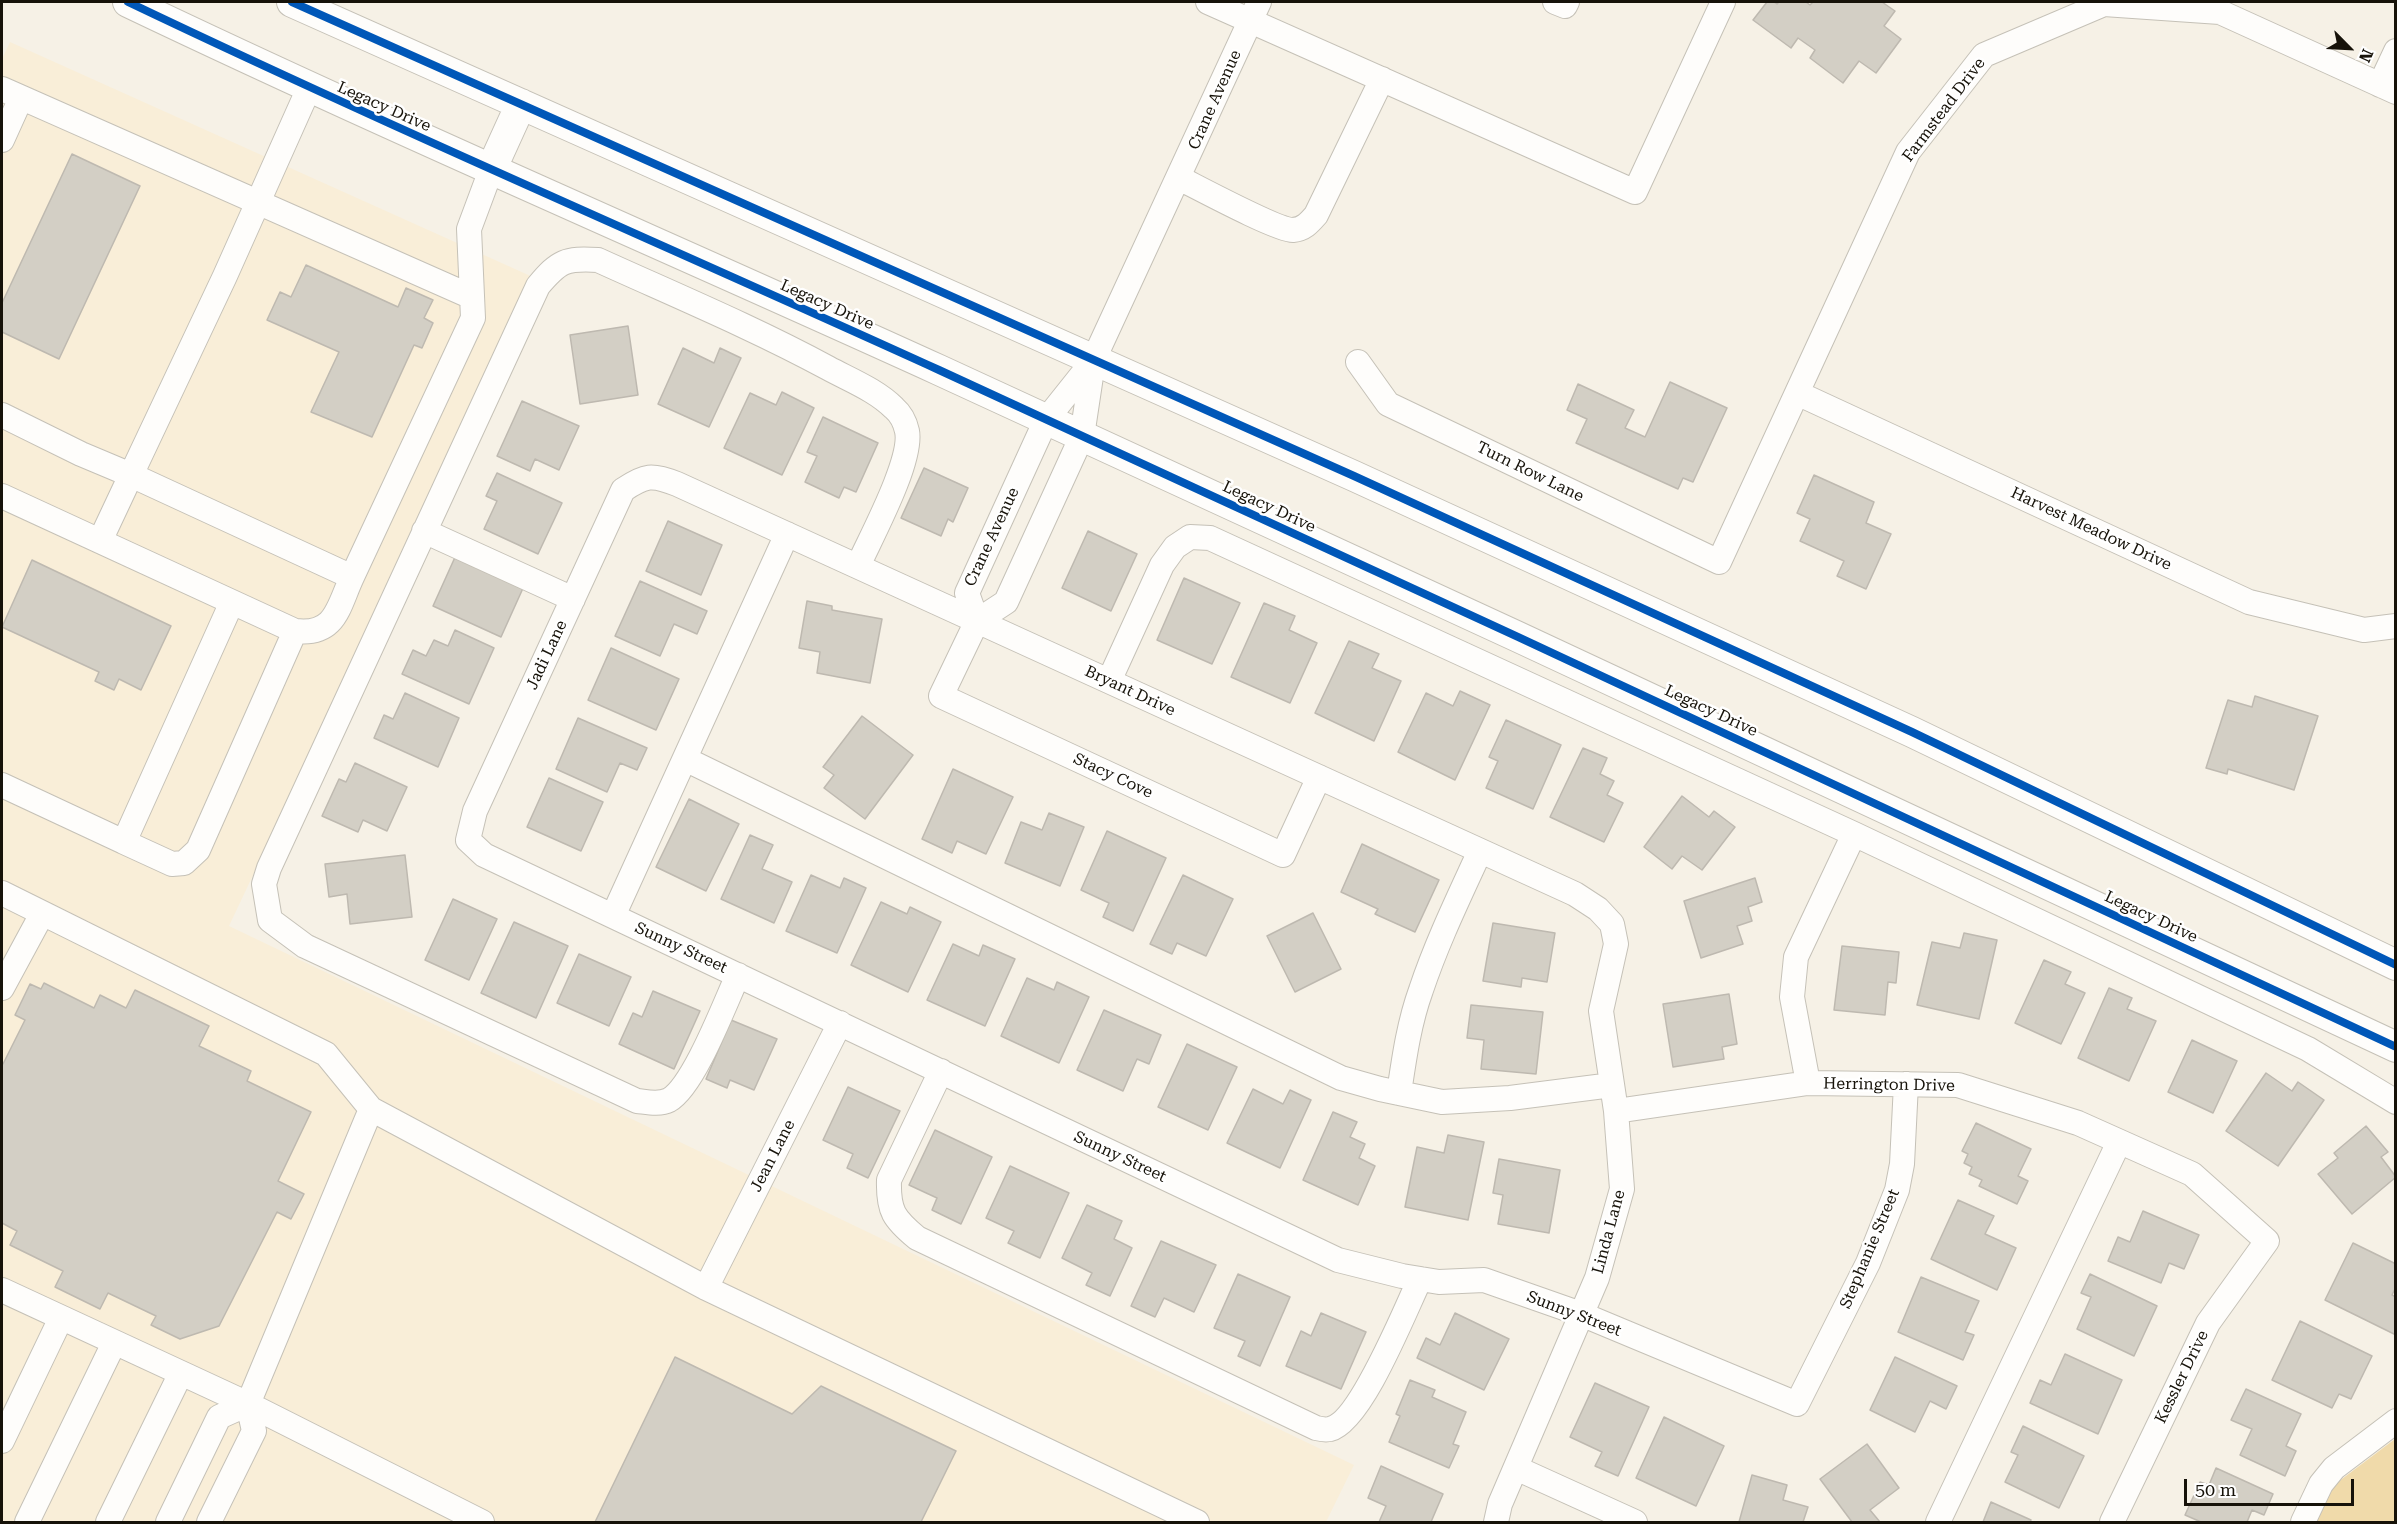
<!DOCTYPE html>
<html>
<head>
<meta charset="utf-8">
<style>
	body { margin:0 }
	#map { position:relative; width:2397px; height:1524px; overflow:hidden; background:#f6f1e6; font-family:"Roboto Serif",serif }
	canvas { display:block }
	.frame { position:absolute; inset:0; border:3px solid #161209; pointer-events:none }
	.north { position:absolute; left:2319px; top:18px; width:60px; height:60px; -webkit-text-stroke:4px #fff; paint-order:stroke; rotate:114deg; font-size:16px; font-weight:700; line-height:24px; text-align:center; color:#161209 }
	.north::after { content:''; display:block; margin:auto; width:21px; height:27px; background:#161209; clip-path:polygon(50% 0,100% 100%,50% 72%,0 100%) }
	.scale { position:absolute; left:2184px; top:1479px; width:170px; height:27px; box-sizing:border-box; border:3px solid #161209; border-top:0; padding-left:8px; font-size:18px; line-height:21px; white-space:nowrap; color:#161209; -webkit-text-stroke:4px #fff; paint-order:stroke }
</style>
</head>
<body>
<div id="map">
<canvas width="2397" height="1524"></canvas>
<div class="frame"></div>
<div class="north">N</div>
<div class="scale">50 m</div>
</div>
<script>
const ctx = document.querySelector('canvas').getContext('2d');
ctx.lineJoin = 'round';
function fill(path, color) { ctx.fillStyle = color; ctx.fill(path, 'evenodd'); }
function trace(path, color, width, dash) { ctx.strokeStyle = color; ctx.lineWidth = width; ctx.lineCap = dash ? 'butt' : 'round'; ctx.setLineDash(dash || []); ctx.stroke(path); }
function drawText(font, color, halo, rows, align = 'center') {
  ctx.font = font + ' "Roboto Serif",serif'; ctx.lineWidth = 5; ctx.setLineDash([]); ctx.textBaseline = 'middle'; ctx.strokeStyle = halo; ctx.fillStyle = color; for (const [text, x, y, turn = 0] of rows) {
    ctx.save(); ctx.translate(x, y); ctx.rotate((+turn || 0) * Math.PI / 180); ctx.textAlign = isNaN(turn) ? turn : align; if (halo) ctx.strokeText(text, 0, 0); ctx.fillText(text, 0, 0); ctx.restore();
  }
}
const built = new Path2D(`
	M10 42 535 278 229 926 1354 1465 1326 1522H2V59Z`);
const green = new Path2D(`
	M2395 1439V1522H2316L2334 1485Z`);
const building = new Path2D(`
	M1767 2H1774L1777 4 1779 2H1806L1810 5 1813 2H1882L1895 11 1884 26 1901 39 1876 73 1859 61 1843 83 1810 58 1815 50 1798 38 1791 48 1753 20Z
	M72 154 140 186 59 359 2 332V303Z
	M306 265 398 307 406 288 433 300 424 318 433 323 422 348 414 345 372 437 311 412 339 352 267 320 280 292 291 297Z
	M628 326 638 395 580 404 570 335Z
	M683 348 714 363 720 348 741 358 709 427 658 404Z
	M1670 382 1727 408 1693 482 1683 478 1678 489 1576 443 1587 419 1567 410 1578 384 1634 410 1625 428 1645 437Z
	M782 392 814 408 782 475 724 448 750 393 776 405Z
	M522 401 579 426 559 470 535 459 530 471 497 456Z
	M823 417 878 443 856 492 844 487 839 498 805 482 817 456 807 452Z
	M924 468 968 488 953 522 948 519 941 536 901 518Z
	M497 473 562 503 538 554 484 529 497 501 486 496Z
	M1814 475 1874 502 1866 523 1891 534 1866 589 1837 576 1844 561 1800 541 1810 519 1797 513Z
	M668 521 722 545 701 595 646 571Z
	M1088 531 1137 554 1111 611 1062 588Z
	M456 555 524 586 501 637 433 606Z
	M32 560 171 626 141 690 119 679 114 690 95 681 99 672 2 627Z
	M1184 578 1240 603 1212 664 1157 640Z
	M640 581 707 611 697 634 674 624 660 656 615 636Z
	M807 601 832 606V610L882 619 870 683 817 673 820 652 799 648Z
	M1264 603 1295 616 1289 630 1317 643 1290 703 1231 677Z
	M455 630 494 648 469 704 402 674 413 650 426 656 434 640 448 646Z
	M1349 641 1379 654 1372 668 1401 681 1374 741 1315 713Z
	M611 648 679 679 656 730 588 700Z
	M1460 691 1490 705 1455 780 1398 752 1426 693 1453 706Z
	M405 693 459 718 438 767 374 738 384 715 393 719Z
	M2255 696 2318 716 2294 790 2228 769 2227 774 2206 768 2228 700 2252 707Z
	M862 716 913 755 865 819 824 788 834 775 823 767Z
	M578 718 647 748 637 770 620 763 607 792 556 769Z
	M1506 720 1561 745 1533 809 1486 788 1498 761 1489 757Z
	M1583 748 1607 758 1600 774 1614 781 1607 795 1623 803 1604 842 1550 817Z
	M355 763 407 787 387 831 363 820 358 832 322 816 339 779 346 782Z
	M953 769 1013 797 986 854 957 841 952 853 922 839Z
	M549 778 603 802 581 851 527 827Z
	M1682 796 1709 817 1714 811 1735 827 1702 870 1682 856 1672 869 1644 847Z
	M689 799 739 824 706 891 656 867Z
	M1049 813 1084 827 1060 886 1005 863 1021 822 1042 830Z
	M1107 831 1166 858 1133 931 1103 917 1109 903 1081 890Z
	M750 835 773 845 762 869 792 882 774 923 721 899Z
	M1362 844 1439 880 1415 932 1375 914 1378 909 1341 892Z
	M405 855 412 917 350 924 347 894 329 897 325 864Z
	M811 875 840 888 844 878 866 888 837 953 786 931Z
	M1183 875 1233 899 1206 956 1177 943 1172 954 1150 944Z
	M1755 878 1762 902 1748 907 1752 921 1737 926 1743 944 1701 958 1684 901Z
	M453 899 497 919 469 980 425 960Z
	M881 902 907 914 910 907 941 922 908 992 851 965Z
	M1313 913 1341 969 1295 992 1267 936Z
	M514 922 568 946 536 1018 481 993Z
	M1493 923 1555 933 1547 982 1522 978 1521 987 1483 981Z
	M1964 933 1997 940 1979 1019 1917 1005 1932 942 1960 948Z
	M953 944 979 956 983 945 1015 959 985 1026 927 1000Z
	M1842 946 1899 952 1896 983 1888 982 1885 1015 1834 1010Z
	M579 954 631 977 609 1026 557 1003Z
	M2044 960 2071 972 2065 984 2085 993 2061 1044 2015 1023Z
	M1027 978 1054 990 1057 982 1089 997 1059 1063 1001 1036Z
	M44 983 94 1008 100 995 126 1008 135 990 209 1026 199 1046 251 1071 247 1081 311 1112 278 1181 304 1194 291 1219 277 1212 219 1326 180 1339 151 1325 156 1316 108 1293 100 1309 55 1287 63 1271 10 1245 17 1231 2 1223V1064H3L25 1020 15 1015 30 984 41 989Z
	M2109 988 2132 998 2127 1009 2156 1021 2129 1081 2078 1058Z
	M653 991 700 1011 674 1069 619 1044 633 1013 642 1017Z
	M1729 994 1737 1044 1722 1047 1724 1059 1673 1067 1663 1004Z
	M1471 1005 1543 1012 1536 1074 1481 1069 1484 1040 1467 1038Z
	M1104 1010 1161 1035 1149 1064 1137 1059 1123 1091 1077 1070Z
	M731 1020 777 1039 754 1090 730 1080 727 1088 706 1079Z
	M2192 1040 2237 1061 2213 1113 2168 1092Z
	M1187 1044 1237 1067 1208 1130 1158 1107Z
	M2266 1073 2292 1091 2298 1082 2324 1100 2278 1166 2226 1131Z
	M848 1087 900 1111 868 1178 847 1168 853 1154 823 1140Z
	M1253 1089 1283 1104 1290 1090 1311 1100 1280 1168 1227 1143Z
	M1333 1112 1357 1122 1350 1137 1365 1144 1359 1158 1375 1166 1358 1205 1303 1180Z
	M1976 1123 2031 1149 2018 1176 2028 1181 2017 1204 1979 1186 1982 1180 1969 1174 1972 1167 1964 1163 1968 1154 1962 1151Z
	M2366 1126 2388 1152 2381 1157 2396 1177 2352 1214 2318 1174 2338 1158 2334 1153Z
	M935 1130 992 1157 961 1224 932 1210 937 1198 909 1185Z
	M1448 1135 1484 1142 1468 1220 1405 1207 1417 1147 1444 1153Z
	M1499 1159 1560 1170 1549 1233 1498 1224 1503 1195 1493 1193Z
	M1010 1166 1069 1193 1040 1258 1008 1243 1014 1231 986 1218Z
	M1958 1200 1994 1216 1985 1234 2016 1248 1997 1290 1931 1259Z
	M1087 1205 1122 1221 1114 1239 1132 1248 1110 1296 1086 1285 1092 1273 1062 1258Z
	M2143 1211 2199 1235 2184 1269 2169 1263 2161 1283 2108 1261 2118 1237 2130 1242Z
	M1161 1241 1216 1265 1194 1312 1164 1298 1155 1317 1131 1306Z
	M2353 1243 2396 1264V1287L2392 1295 2396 1297V1335L2325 1300Z
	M1238 1274 1290 1297 1260 1366 1238 1356 1245 1341 1214 1328Z
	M2090 1274 2157 1306 2134 1356 2077 1329 2091 1297 2081 1293Z
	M1921 1277 1979 1301 1965 1332 1974 1335 1963 1360 1898 1332Z
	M1321 1313 1366 1332 1341 1389 1286 1366 1301 1331 1311 1336Z
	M1455 1313 1509 1339 1484 1390 1417 1358 1426 1338 1440 1345Z
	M2300 1321 2372 1356 2351 1399 2339 1394 2332 1408 2272 1380Z
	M2065 1354 2122 1380 2098 1434 2030 1403 2040 1380 2051 1385Z
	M675 1357 792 1414 821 1386 956 1451 921 1522H595Z
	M1895 1357 1957 1386 1946 1409 1930 1401 1915 1432 1870 1410Z
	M1410 1380 1435 1390 1432 1397 1466 1412 1453 1444 1459 1446 1449 1468 1389 1442 1400 1416 1396 1414Z
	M1595 1383 1649 1407 1618 1476 1595 1466 1602 1452 1570 1437Z
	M2246 1389 2301 1414 2286 1446 2296 1451 2285 1476 2240 1455 2252 1429 2231 1420Z
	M1664 1417 1724 1446 1696 1506 1636 1478Z
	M2023 1426 2084 1456 2059 1508 2005 1482 2018 1455 2011 1452Z
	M1867 1444 1899 1488 1870 1510 1880 1522H1852L1820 1479Z
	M1381 1466 1443 1494 1431 1522H1379L1386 1506 1368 1498Z
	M2216 1468 2273 1494 2264 1515 2252 1510 2247 1522H2201L2185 1515 2200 1482 2209 1485Z
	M1752 1475 1787 1485 1783 1500 1808 1507 1803 1522H1739Z
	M1991 1502 2031 1520 2030 1522H1983Z`);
const minor = new Path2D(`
	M1208 2 1635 192 1723 2
	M1555 2 1565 6 1567 2
	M2380 85 2396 51
	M2 89 472 297
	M2 140 21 98
	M1179 178C1199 188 1277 230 1293 230 1304 229 1309 223 1316 215L1382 79
	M1358 362 1388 404 1719 562 1908 152 1984 55 2104 4 2220 12 2396 92
	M1797 393 2249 602 2364 630 2396 626
	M2 415 81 454 131 475 225 276 309 88
	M2 496 295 631C336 636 338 607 352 577
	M424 531 573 599
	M100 541 131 475 352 577 473 318 469 229 491 170
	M977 621 967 593 1046 420 1093 361 1259 2
	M977 621 941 696 1283 855 1319 777
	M977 621 1006 602 1071 460 1082 436 1093 363
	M1109 681 1162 565 1175 547 1190 537 1210 538 1854 834 2308 1049 2396 1102
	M685 759 1341 1078 1380 1089 1442 1102 1510 1098 1612 1085
	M2 785 124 842 232 602
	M124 842 172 864 184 863 198 850 295 631
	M2 893 326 1054 371 1109
	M613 916 787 534
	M738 975C725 1003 694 1086 669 1100 659 1105 647 1102 637 1101L305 946 270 920 264 884 269 868 538 286C559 261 565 258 598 260 675 295 754 328 828 368 850 380 876 390 894 408 901 414 905 422 907 431 913 460 871 537 858 566
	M2 988 42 914
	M941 1071 889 1180C888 1211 894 1219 917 1238L1316 1428C1320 1429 1326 1430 1330 1429 1361 1422 1405 1310 1420 1279
	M1808 1083 1792 997 1796 957 1854 834
	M1399 1093C1404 1059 1409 1023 1421 990 1437 942 1459 897 1480 851
	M1616 1111 1808 1083 1958 1085 2078 1123 2192 1174 2267 1241 2208 1323 2112 1522
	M706 1288 840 1023
	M2 1290 248 1404
	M2 1441 61 1318
	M1516 1468 1635 1522
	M27 1522 114 1343
	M108 1522 181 1373
	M168 1522 219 1417 248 1404
	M209 1522 254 1431 248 1404
	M482 1522 248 1404 371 1109 706 1288 1197 1522
	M1496 1522 1500 1504 1597 1278 1622 1189 1616 1111 1601 1011 1616 944 1612 924 1598 909 1575 894 677 484C652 474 645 475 623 490L475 811 468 840 484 855 1338 1260 1402 1276 1439 1282 1484 1280 1581 1314 1797 1404 1868 1263 1897 1190 1902 1164 1906 1084
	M1938 1522 2119 1142
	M2303 1522 2321 1484 2334 1468 2396 1421`);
const major = new Path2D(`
	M128 2C396 130 669 247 939 370 1426 593 1911 819 2396 1047
	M292 2 1354 476 1912 732 2396 965
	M491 170 521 104`);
const cycleway = new Path2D(`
	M128 2C396 130 669 247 939 370 1426 593 1911 819 2396 1047
	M292 2 1354 476 1912 732 2396 965`);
const streetNames = [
	["Crane Avenue",1215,100,-66],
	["Legacy Drive",384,107,24],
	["Farmstead Drive",1944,110,-53],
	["Legacy Drive",827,305,24],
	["Turn Row Lane",1530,472,26],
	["Legacy Drive",1269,507,25],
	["Harvest Meadow Drive",2091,529,25],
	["Crane Avenue",992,537,-65],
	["Jadi Lane",547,655,-65],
	["Bryant Drive",1130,691,25],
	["Legacy Drive",1711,711,25],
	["Stacy Cove",1113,776,25],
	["Legacy Drive",2151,917,25],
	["Sunny Street",681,948,25],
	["Herrington Drive",1889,1085,1],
	["Jean Lane",773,1156,-63],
	["Sunny Street",1120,1157,25],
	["Linda Lane",1609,1232,-75],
	["Stephanie Street",1870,1249,-67],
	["Sunny Street",1574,1314,21],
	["Kessler Drive",2182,1377,-64]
];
fill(built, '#f9eed8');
fill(green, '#f0daaa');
fill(building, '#d3cfc5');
trace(building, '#beb9b0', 1.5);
trace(minor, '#c5c1b7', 26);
trace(major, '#c5c1b7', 32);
trace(minor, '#fefdfb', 24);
trace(major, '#fefdfb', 30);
trace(cycleway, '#0057b8', 8);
drawText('16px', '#161209', '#fff', streetNames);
</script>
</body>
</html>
